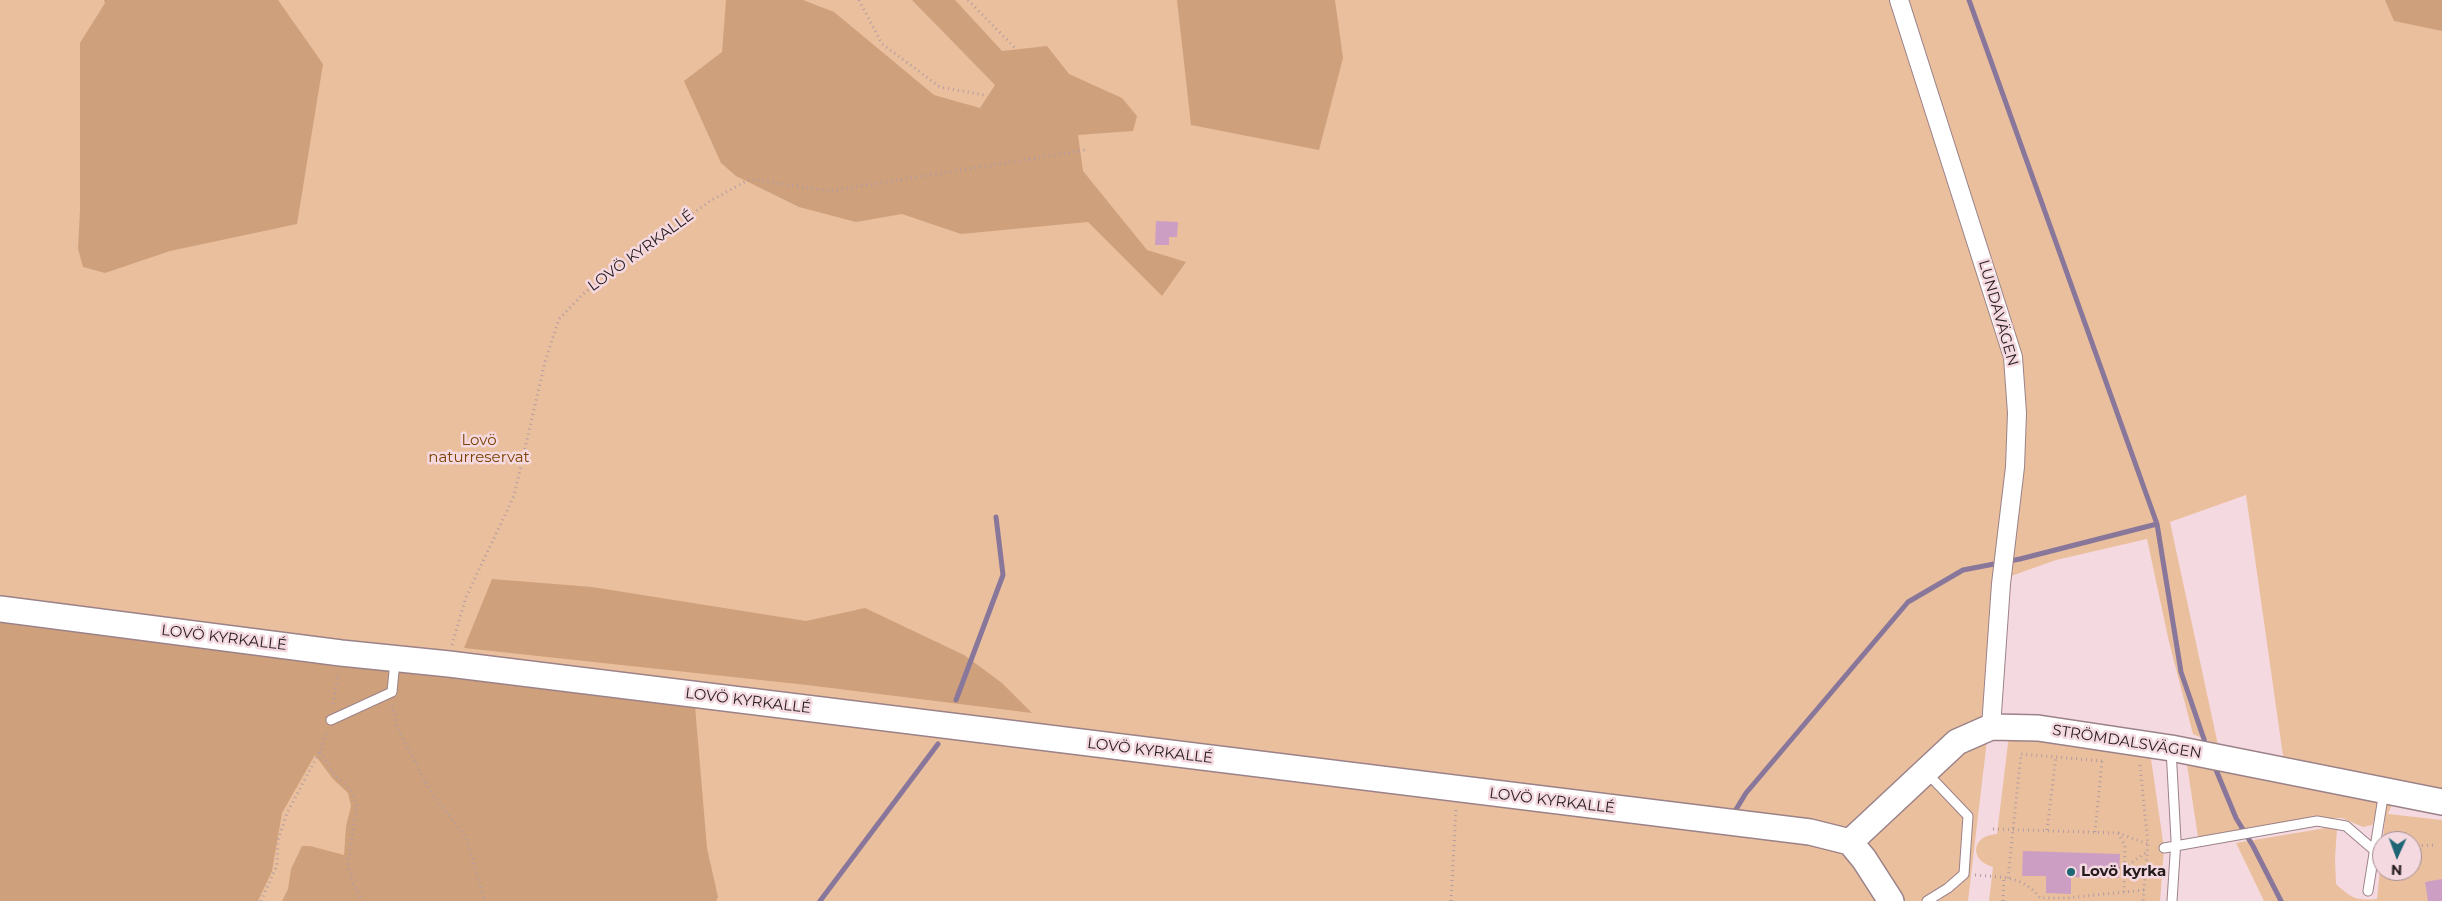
<!DOCTYPE html>
<html>
<head>
<meta charset="utf-8">
<style>
	body { margin:0 }
	#map { position:relative; width:2442px; height:901px; overflow:hidden; background:#f5d9e0; font-family:Montserrat,sans-serif }
	canvas { display:block }
	.north { position:absolute; left:2372px; top:831px; width:50px; height:50px; box-sizing:border-box; background:#f5d9e0; border:1px solid #a18d92; border-radius:50%; rotate:182deg; font-size:14px; font-weight:700; line-height:20px; text-align:center; color:#241b1d }
	.north::after { content:''; display:block; margin:auto; width:18px; height:22px; background:#1f6675; clip-path:polygon(50% 0,100% 100%,50% 72%,0 100%) }
</style>
</head>
<body>
<div id="map">
<canvas width="2442" height="901"></canvas>
<div class="north">N</div>
</div>
<script>
const ctx = document.querySelector('canvas').getContext('2d');
ctx.lineJoin = 'round';
function fill(path, color) { ctx.fillStyle = color; ctx.fill(path, 'evenodd'); }
function trace(path, color, width, dash) { ctx.strokeStyle = color; ctx.lineWidth = width; ctx.lineCap = dash ? 'butt' : 'round'; ctx.setLineDash(dash || []); ctx.stroke(path); }
function drawText(font, color, halo, rows, align = 'center') {
  ctx.font = font + ' Montserrat,sans-serif'; ctx.lineWidth = 5; ctx.setLineDash([]); ctx.textBaseline = 'middle'; ctx.strokeStyle = halo; ctx.fillStyle = color; for (const [text, x, y, turn = 0] of rows) {
    ctx.save(); ctx.translate(x, y); ctx.rotate((+turn || 0) * Math.PI / 180); ctx.textAlign = isNaN(turn) ? turn : align; if (halo) ctx.strokeText(text, 0, 0); ctx.fillText(text, 0, 0); ctx.restore();
  }
}
const green = new Path2D(`
	M0 0H2442V791L2401 783 2388 814 2442 820V901H2264L2236 843 2332 827 2337 828 2335 859 2336 884C2351 898 2356 901 2377 899L2382 850V871H2412V841H2383L2385 817H2375L2372 825 2363 827 2342 818H2309L2198 837 2186 758 2286 777 2246 495 2170 522 2218 745 2193 734 2169 642 2147 539 2056 560 2011 576 1987 740 1968 901H0Z
	M2009 735 2150 752 2164 848 2160 901H1989L1993 867C1968 860 1972 835 1997 834Z`);
const forest = new Path2D(`
	M104 0H278L323 64 297 224 170 251 105 273 83 267 78 249 80 210V43L105 3Z
	M726 0H803L834 12 934 95 980 108 995 85 912 0H955L1002 51 1047 46 1069 74 1122 98 1137 116 1133 131 1078 135 1083 171 1147 250 1186 262 1162 296 1088 222 961 234 902 214 856 222 799 207 736 176 721 163 684 81 722 52Z
	M1177 0H1335L1343 58 1319 150 1191 125Z
	M2385 0H2442V31L2394 21Z
	M492 579 592 587 806 621 865 608 964 655 1002 683 1032 713 807 685 464 648Z
	M0 614 695 706 707 848 718 897 716 901H282L288 889 291 869 302 846H310L344 855 346 826 351 806 348 793 333 779 315 755 282 813 272 871 258 901H0Z`);
const stream = new Path2D(`
	M1969 0 2157 524 2181 672 2207 748
	M956 700 1003 575 996 517
	M2214 765 2236 818 2253 846 2281 901
	M1732 816 1746 793 1908 602 1963 570 2020 559 2157 524
	M820 901 938 744`);
const building = new Path2D(`
	M1156 221 1178 222 1177 237H1169V245H1155Z
	M2023 851 2120 854 2119 878 2071 877V894L2046 893V876H2022Z
	M2442 879V901H2428L2425 882Z`);
const path = new Path2D(`
	M859 0 882 44 940 87 984 95
	M968 0 1017 50
	M452 645 466 597 514 496 545 362 559 319 583 294 710 201 750 179 830 191 1085 150
	M333 704 338 674
	M392 705 398 729 430 791 466 838 485 901
	M320 752 334 774 351 790 357 805 348 863 353 883 362 901
	M2140 765 2148 844 2143 901
	M1993 829 2118 833 2148 844
	M2047 830 2056 756
	M2095 832 2102 761
	M2118 833 2125 846 2124 892
	M2412 846 2436 845
	M2119 868H2124L2148 851
	M1975 875C2000 877 2024 876 2040 898H2066L2144 890
	M2008 878 2021 754 2102 761
	M261 901 277 865 278 840 287 813 320 751 327 730
	M1451 901 1456 810
	M2003 901 2004 878`);
const lane = new Path2D(`
	M331 720 392 692 395 661
	M2171 749 2176 840 2172 901
	M1926 772 1968 816 1964 874 1948 888 1927 901
	M2164 848 2317 821 2346 826 2374 850
	M2368 891 2384 791`);
const street = new Path2D(`
	M1899 0 2013 357 2017 413 2015 467 2001 584 1991 727`);
const secondary = new Path2D(`
	M0 609 341 653 449 664 1810 832 1850 842
	M1850 842 1957 742 1991 727 2038 728 2171 748 2442 802
	M1850 842 1864 859 1891 901`);
const markers = [
	[2071,872,5,"#1f6675"]
];
const streetNames = [
	["LOVÖ KYRKALLÉ",641,251,-36],
	["LUNDAVÄGEN",1998,313,74],
	["LOVÖ KYRKALLÉ",224,638,7],
	["LOVÖ KYRKALLÉ",748,701,7],
	["STRÖMDALSVÄGEN",2127,742,9],
	["LOVÖ KYRKALLÉ",1150,751,7],
	["LOVÖ KYRKALLÉ",1552,801,7]
];
const parkNames = [
	["Lovö",479,441],
	["naturreservat",479,458]
];
const poiNames = [
	["Lovö kyrka",2081,872]
];
fill(green, '#eabf9d');
fill(forest, '#cfa07c');
trace(stream, '#88779b', 5);
fill(building, '#cc9ec4');
trace(lane, '#9b8288', 11);
trace(street, '#9b8288', 20);
trace(secondary, '#9b8288', 28);
trace(path, '#b29ca1', 3, [1, 4]);
trace(lane, '#fff', 9);
trace(street, '#fff', 18);
trace(secondary, '#fff', 25);
for (const [x, y, r, color] of markers) { const dot = new Path2D(); dot.arc(x, y, r, 0, 2 * Math.PI); ctx.fillStyle = color; ctx.fill(dot); trace(dot, '#f5d9e0', 2); }
drawText('15px', '#241b1d', '#f5d9e0', streetNames);
drawText('15px', '#7c4201', '#f5d9e0', parkNames);
drawText('bold 15px', '#241b1d', '#f5d9e0', poiNames, 'left');
</script>
</body>
</html>
